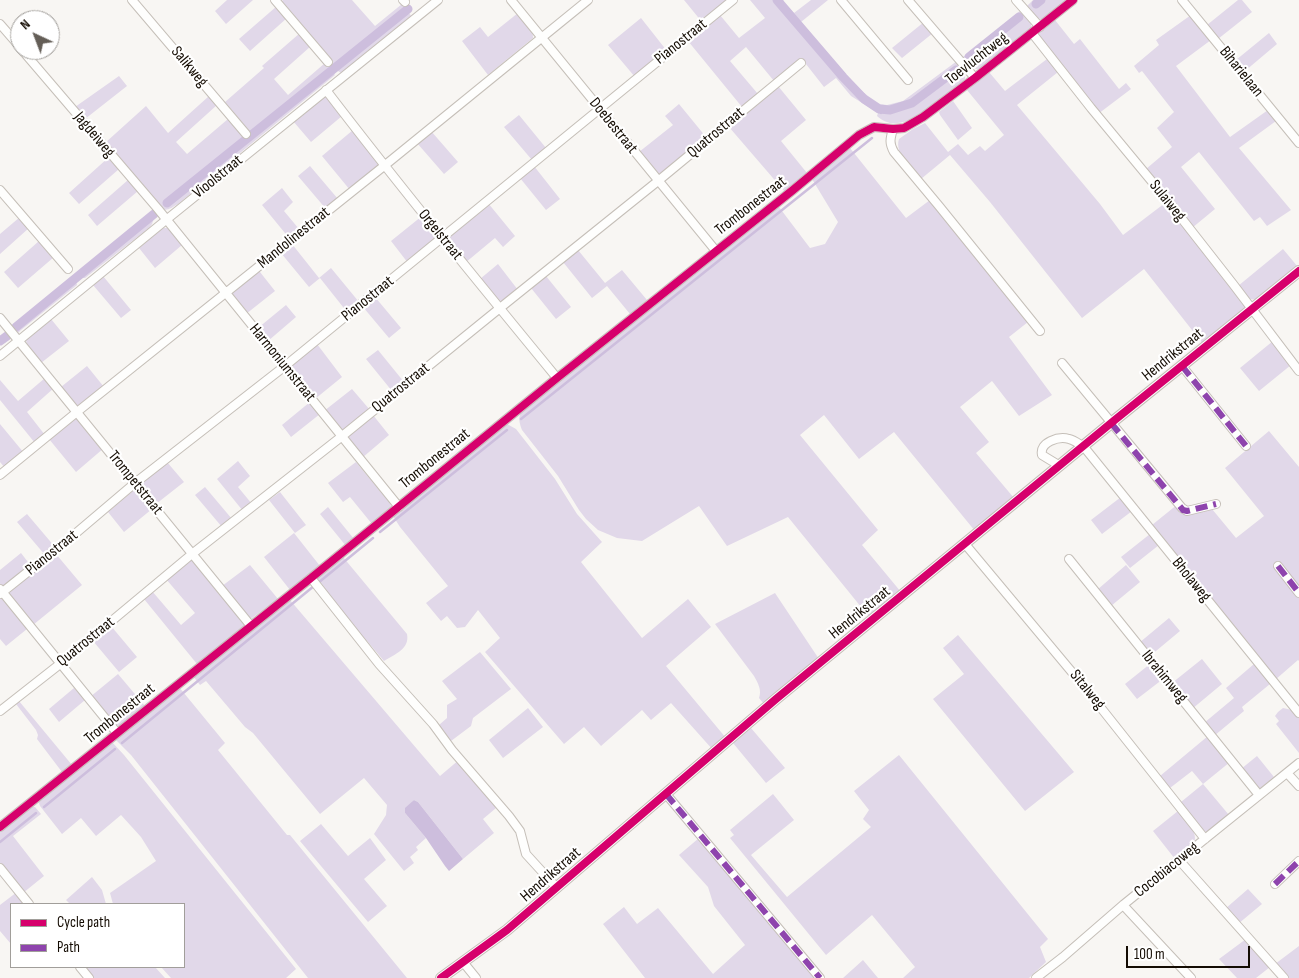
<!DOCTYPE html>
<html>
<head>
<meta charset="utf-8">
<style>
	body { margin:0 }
	#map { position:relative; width:1299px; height:978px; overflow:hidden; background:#f8f6f3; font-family:"Sofia Sans Condensed",sans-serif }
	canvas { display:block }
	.legend { position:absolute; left:10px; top:903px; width:175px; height:65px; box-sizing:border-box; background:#fff; border:1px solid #a19e9a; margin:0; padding:6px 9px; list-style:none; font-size:15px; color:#140c03 }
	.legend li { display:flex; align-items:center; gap:10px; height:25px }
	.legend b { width:25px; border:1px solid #a19e9a }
	.north { position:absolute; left:10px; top:10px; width:50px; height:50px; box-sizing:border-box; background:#fff; border:1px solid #a19e9a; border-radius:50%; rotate:317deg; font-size:14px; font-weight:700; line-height:20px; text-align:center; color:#140c03 }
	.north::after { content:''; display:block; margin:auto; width:18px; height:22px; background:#645e57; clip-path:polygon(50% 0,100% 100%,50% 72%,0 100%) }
	.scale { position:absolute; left:1126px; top:946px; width:124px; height:22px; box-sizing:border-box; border:2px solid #140c03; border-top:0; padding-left:6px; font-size:15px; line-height:18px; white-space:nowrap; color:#140c03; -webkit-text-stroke:4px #fff; paint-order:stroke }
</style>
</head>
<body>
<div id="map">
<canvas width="1299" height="978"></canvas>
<ul class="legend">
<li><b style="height:6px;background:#d6006c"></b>Cycle path</li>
<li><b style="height:6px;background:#8e44ad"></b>Path</li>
</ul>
<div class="north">N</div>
<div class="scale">100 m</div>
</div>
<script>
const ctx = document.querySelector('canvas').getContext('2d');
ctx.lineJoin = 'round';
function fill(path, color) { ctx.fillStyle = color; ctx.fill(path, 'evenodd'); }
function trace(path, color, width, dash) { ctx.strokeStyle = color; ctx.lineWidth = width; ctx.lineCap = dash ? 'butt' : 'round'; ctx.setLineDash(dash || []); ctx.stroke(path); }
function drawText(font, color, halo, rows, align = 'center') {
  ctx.font = font + ' "Sofia Sans Condensed",sans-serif'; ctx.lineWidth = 4.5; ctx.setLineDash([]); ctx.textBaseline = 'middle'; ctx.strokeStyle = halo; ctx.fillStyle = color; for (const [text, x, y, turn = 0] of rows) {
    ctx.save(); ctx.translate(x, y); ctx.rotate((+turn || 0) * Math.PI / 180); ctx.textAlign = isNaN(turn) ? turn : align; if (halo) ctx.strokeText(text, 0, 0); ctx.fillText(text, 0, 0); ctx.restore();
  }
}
const green = new Path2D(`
	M227 0H253L226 24 215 11Z
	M283 0H352L375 26 402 4 412 17 345 72 341 73 338 71 280 3Z
	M684 0H727L702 22Z
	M750 0H784L783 1 794 13 811 0H828L801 22 856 86 868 96 880 104 887 105 903 101 957 61C961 67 966 71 965 79 959 86 951 91 944 97 926 110 898 136 877 116L878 113 851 96 836 78 824 87 802 59 774 81 746 47 730 61 758 94 742 107 688 41 720 15 739 38 765 18Z
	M1033 0H1067L1043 19C1035 20 1031 12 1026 7Z
	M1238 0H1242L1252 12 1218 39 1207 25Z
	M277 6 287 18 250 51 239 39Z
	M1021 10C1026 16 1033 22 1031 29L981 68C972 72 968 64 963 57Z
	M518 13C523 20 534 29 533 38L488 75 462 41 480 27 488 37Z
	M1191 15 1211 40 1176 66 1230 137 1268 110 1276 121 1239 148 1291 210 1267 226 1260 217 1254 221 1199 152 1181 167 1215 209 1192 228 1146 169 1172 147 1157 128 1174 112 1142 71 1139 73 1134 66 1159 45 1156 40Z
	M641 18 667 51 635 77 608 45Z
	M1055 20 1074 44 1080 39 1119 89 1126 83 1131 89 1098 114 1040 37 1039 32Z
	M924 22 933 33 902 58 892 48Z
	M300 33 311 46 274 79 288 95 325 63 335 75 178 204C171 208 167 212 160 208L105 143 146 106 168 133 209 96 217 105 176 142 187 154 228 119 245 138 251 133 225 102 264 68 262 66Z
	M1269 33 1277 44 1245 71 1236 60Z
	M1047 59 1058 72 1017 105 1100 204 1123 235 1165 203 1246 305 1247 308 1203 344 1144 269 1082 318 990 202 950 155 921 179C912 168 894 154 899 139L913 129 925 123 948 152 958 144 968 155 980 146 985 151 1004 135 967 90 989 72 1005 91Z
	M119 76 127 86 85 119 75 107Z
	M778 86 806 120 781 141 807 173 785 192 729 127Z
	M325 96 327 97 342 116 311 142 293 121Z
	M953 101 972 128 958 140 940 115 939 112Z
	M679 104 706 137 662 174 656 173 639 152 673 125 665 116Z
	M519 115 546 148 532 160 504 127Z
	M353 130 378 162 379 165 350 190 322 156Z
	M431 131 458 162 444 174 417 143Z
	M850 148 906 218 930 200 1028 322 1009 337 1052 395 1019 416 992 381 960 407 989 442 976 453 1014 498 975 531 894 432 859 459 824 415 800 435 878 530 862 545 901 592 870 618 788 517 727 546 699 506 642 541 617 538 598 530 586 519 579 510 558 476 522 430C519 422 518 417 522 410L779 207 810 248 825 244 838 222 812 179Z
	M109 157 119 169 79 204 69 193Z
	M310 166 338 199 326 209 298 176Z
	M534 166 560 199 546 210 520 178Z
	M128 180 138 191 97 226 88 215Z
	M282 188 293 202 284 211 299 229 289 238 262 205Z
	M488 203 515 236 503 247 495 238 465 263 447 242 448 237Z
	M153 212 155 215 152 224 149 228 85 278H80L77 274Z
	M422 216 435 233 438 238 408 263 391 241Z
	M20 217 29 228 0 254V234Z
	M162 228H167L169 229 182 245 155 268 139 248Z
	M39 241 54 257 18 288 4 272Z
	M292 244 319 278 331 268 359 302 347 312 320 278 309 287 281 253Z
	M1283 249 1298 267 1257 299C1248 302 1243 292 1238 286Z
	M578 250 605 283 622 270 647 300 630 314 607 286 592 298 563 262Z
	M498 264 518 290 505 301C494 303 486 287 480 279Z
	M258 271 260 272 275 291 246 314 231 295V291Z
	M72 276 76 281 77 285 21 330 18 333 11 327Z
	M103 276 131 310 121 318 93 285Z
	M546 276 571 307 556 319 531 288Z
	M375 297 401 328 389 338 363 307Z
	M286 305 296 317 268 341 258 328Z
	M51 319 69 341 41 363 27 345 26 340Z
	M1273 341 1291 365 1259 391 1240 368Z
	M317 344 342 377 315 399 292 370V365Z
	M378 350 404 382 392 391 366 359Z
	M87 366 104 387 80 406H77L61 387Z
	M45 378 54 388 27 412 45 435 35 443 0 400V380L18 401Z
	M352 389 370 410 344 431H341L324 411Z
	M310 402 320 414 291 437 282 425Z
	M373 415 389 435 362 458 347 438 350 434Z
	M73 417H77L104 448 76 472 49 439Z
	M0 424 24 453 5 468 0 462Z
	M507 424 516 429 555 479 577 514 602 542 581 562 642 638 688 599 711 627 666 666 726 738 713 750 671 703 651 720 642 710 601 746 584 727 564 744 485 652 500 638 478 610 465 627 457 628 447 616 441 621 426 603 448 586 400 527 393 516Z
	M1269 431 1299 467V661L1298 660 1275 680 1152 525 1178 504 1185 513 1212 509 1236 538 1264 516 1225 468Z
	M238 461 250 476 238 487 252 504 243 511 217 479Z
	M167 462 184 482 156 504 142 487C142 477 159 468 167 462Z
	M356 462 389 502 391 506 390 510 372 524 350 497 343 502 328 483Z
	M205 487 232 519 222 527 195 495Z
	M134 490H136L152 509 124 532 108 512Z
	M280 492 306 525 295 533 269 500Z
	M1121 497 1132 511 1102 534 1091 520Z
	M328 507 354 539 346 546 320 514Z
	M27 514 55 547 45 555 17 522Z
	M294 533 320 566 290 590 264 557Z
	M1150 534 1159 545 1130 568 1121 557Z
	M21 553 31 566 7 586 0 585V570Z
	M56 554 82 585 33 625 9 595 10 591Z
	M343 557 407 634C410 649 395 654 384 661L367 641 357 634 326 593 325 588 317 578Z
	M190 559H192L245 623V625L197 664 144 599 152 591 181 625 195 613 166 579Z
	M250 565 278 599 252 618 247 617 222 586Z
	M1126 565 1140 582 1111 606 1097 590Z
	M775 593 819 659 764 704 759 698C762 690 758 683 754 676L715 624Z
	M0 598 3 599 27 629 6 646 0 639Z
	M290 600 440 776 460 759 502 803 483 819 494 833 463 859 418 802 414 800 405 813 426 838 416 847 418 850 410 857 414 863 404 871 374 834 386 815 387 805 364 778 320 814 253 733 245 727 206 681 200 685 193 676Z
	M1169 618 1180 631 1150 656 1139 643Z
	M111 626 137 657 119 672 93 641Z
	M958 635 1074 772 1025 811 933 699 964 674 943 648Z
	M480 652 511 689 473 718 471 726 451 741 439 725 447 718V705L457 699 442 681Z
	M1202 659 1222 684 1192 709 1172 683Z
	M1150 664 1163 679 1137 699 1125 684Z
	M1254 664 1270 684 1242 707 1244 711 1214 736 1204 723 1234 698 1226 688Z
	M118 674 145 706 119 726 113 724 90 697Z
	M179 687 225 743 218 750 287 835H290L407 978H308L131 755 116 740Z
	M74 688 85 700 59 722 49 709Z
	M19 701 72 765 62 772 37 739 38 735 36 730 16 704Z
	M528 708 543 727 503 758 489 740Z
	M1283 708 1292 710 1299 718V753L1276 724 1279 721 1275 716 1278 712Z
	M751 728 785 768 766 783 733 743Z
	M1208 736 1230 762 1203 784 1229 815 1207 832 1201 830 1181 802 1203 784 1192 771 1170 788 1160 776Z
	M112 742 124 755 296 969 286 978H171L161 967H184V904H113L110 893 156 861 141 837 121 815 96 836 81 818 62 834 40 806 39 803 40 800Z
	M899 755 1048 939 1040 947 1046 962 1029 978H903L915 967 872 915 826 955 730 838 734 835 730 830 773 794 794 820 751 855 787 897 871 827 863 819 869 810 854 791Z
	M1257 756 1274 777 1259 789 1241 769Z
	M31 807H35L41 814 13 836 44 876 23 893 0 864V832Z
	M1178 811C1185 819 1199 832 1194 843L1175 859 1153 831Z
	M321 824 348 856 370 838 386 860 364 879 387 906 368 922 300 841Z
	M699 838 816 978H645L603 924 624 907 637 924 658 908 713 974 745 945 714 906 708 887 679 855Z
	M92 877 102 890 106 904H70L66 900Z
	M1248 889 1262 904 1238 924 1225 909Z
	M17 892 27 904H11V944L0 931V905Z
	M1246 939 1270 967 1256 978H1237L1219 959Z
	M1299 946V978H1287L1275 964Z
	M863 960 878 978H843Z
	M82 967H155L165 978H91Z`);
const water = new Path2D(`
	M414 800 418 802 463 859 449 871 445 866 426 838 405 813V808Z`);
const stream = new Path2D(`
	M879 109 881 113
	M521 419 872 138
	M380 532 507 430
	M318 583 373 538
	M122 743 314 586
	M44 807 115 749
	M0 842 36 813`);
const canal = new Path2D(`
	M777 0 843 77 864 99 879 109 890 110 912 103 956 70
	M1036 4 1041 0
	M969 57 1019 17
	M167 203 408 9
	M16 327 154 214
	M0 341 7 336`);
const minor = new Path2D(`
	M132 0 246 134
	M275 0 328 62
	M403 0 405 2
	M511 0 716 251
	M841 0 908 80
	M908 0 975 78
	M1016 0 1040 27
	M1182 0 1299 143
	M0 24 20 47
	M1032 33 1091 108 1168 201 1233 284 1299 371
	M22 50 158 209 399 507
	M326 90C401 188 479 283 557 378
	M893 129C890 139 889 143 894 152L939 206 1040 331
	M0 190 68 269
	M0 318 251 626
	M0 356 166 220 438 0
	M1062 363 1182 508 1187 511 1216 504
	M1182 366 1246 446
	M1060 466 1042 455C1039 442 1059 436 1069 439 1074 440 1079 444 1084 447L1299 713
	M0 475 77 412 384 166 588 0
	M965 544 1086 689 1205 839
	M1069 559 1259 795
	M1278 566 1299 593
	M311 578 379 664 433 724 452 750 509 816 520 831 526 854 557 888
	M0 589 117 733
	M0 594 69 539 135 483 285 366 733 0
	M0 711 60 664 192 554 341 437 500 308 658 181 801 63
	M1287 773 1299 786
	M666 794 820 978
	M0 827 311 578 557 378 793 190 859 135 874 127 893 129 904 128 923 117 975 78 1073 0
	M1179 860 1284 978
	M0 868 29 904
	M1275 884 1299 861
	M1123 905 1191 978
	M463 962 476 978
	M80 967 89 978
	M1036 978 1063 957 1123 905 1299 763`);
const tertiary = new Path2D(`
	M441 978 507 930 776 699 1116 419 1299 271`);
const quiet = new Path2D(`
	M1182 366 1246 446
	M1111 423 1183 510 1187 511 1216 504
	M1278 566 1299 593
	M666 794 820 978
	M1275 884 1299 861`);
const cycleway = new Path2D(`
	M0 827 311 578 557 378 793 190 859 135 874 127 893 129 904 128 923 117 975 78 1073 0
	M441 978 507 930 776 699 1116 419 1299 271`);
const streetNames = [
	["Pianostraat",681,42,-39],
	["Toevluchtweg",977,59,-38],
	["Salikweg",189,67,50],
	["Biharielaan",1241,72,51],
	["Doebestraat",613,126,51],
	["Quatrostraat",716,133,-40],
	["Jagdeiweg",94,135,50],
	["Vioolstraat",218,177,-39],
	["Sulaiweg",1167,201,51],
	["Trombonestraat",751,206,-38],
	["Orgelstraat",440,235,51],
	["Mandolinestraat",294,238,-39],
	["Pianostraat",368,299,-39],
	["Hendrikstraat",1173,355,-39],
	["Harmoniumstraat",282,363,51],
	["Quatrostraat",401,388,-39],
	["Trombonestraat",435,459,-39],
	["Trompetstraat",135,483,51],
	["Pianostraat",52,553,-39],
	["Bholaweg",1191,580,51],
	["Hendrikstraat",860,613,-39],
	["Quatrostraat",86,642,-39],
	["Ibrahimweg",1164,677,51],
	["Sitalweg",1087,690,51],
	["Trombonestraat",120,714,-39],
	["Cocobiacoweg",1167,870,-39],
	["Hendrikstraat",551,875,-41]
];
fill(green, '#e1d8e9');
fill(water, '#cdbedd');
trace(stream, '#cdbedd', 2.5);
trace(canal, '#cdbedd', 9);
trace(minor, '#c5bfb8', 10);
trace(tertiary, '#c5bfb8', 12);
trace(minor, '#fefefd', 8);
trace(tertiary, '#fefefd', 10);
trace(quiet, '#8e44ad', 6, [12, 6]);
trace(cycleway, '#d6006c', 8);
drawText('16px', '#140c03', '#fff', streetNames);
</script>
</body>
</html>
